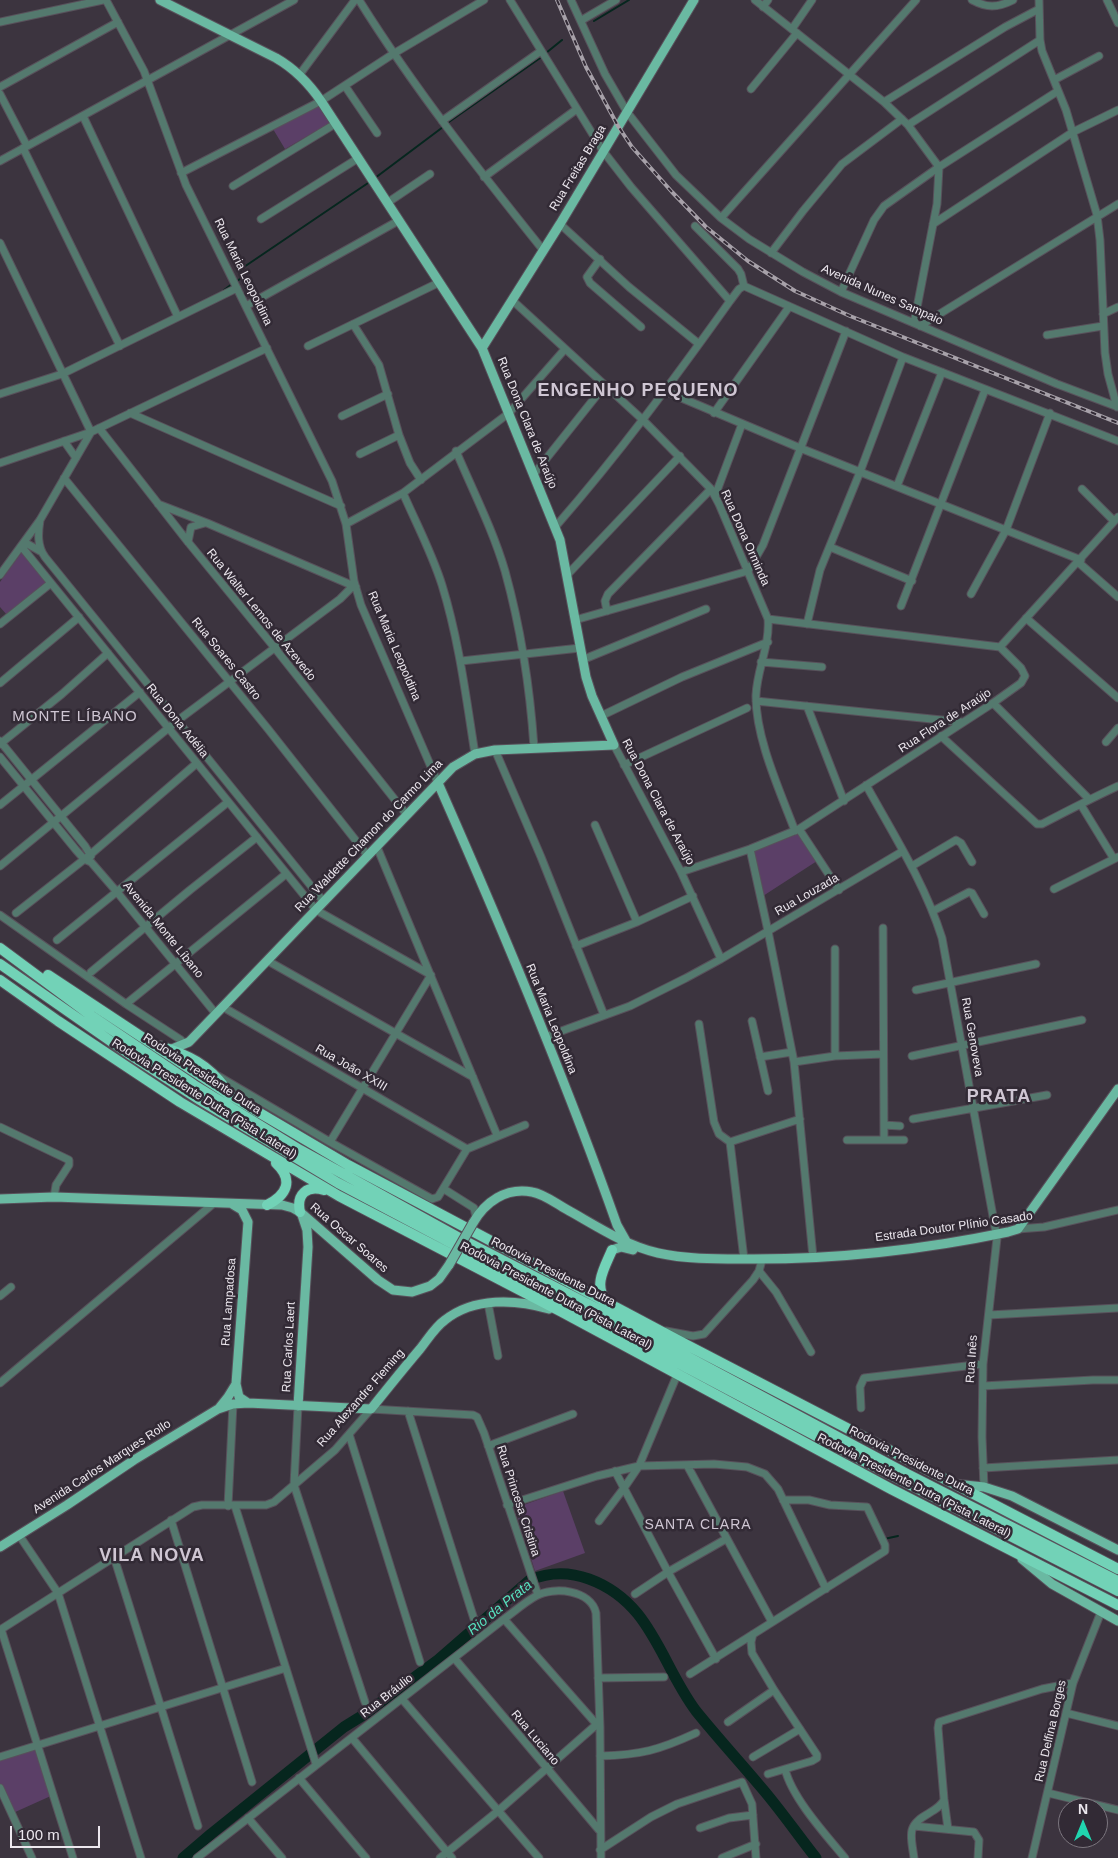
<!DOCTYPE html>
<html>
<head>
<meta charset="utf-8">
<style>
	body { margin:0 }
	#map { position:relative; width:1118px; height:1858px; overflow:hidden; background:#3c343f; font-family:Helvetica,sans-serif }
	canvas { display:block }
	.north { position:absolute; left:1058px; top:1798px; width:50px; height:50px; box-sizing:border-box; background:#322a35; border:1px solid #7c767f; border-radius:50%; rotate:0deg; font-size:14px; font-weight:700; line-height:20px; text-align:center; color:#ece7ee }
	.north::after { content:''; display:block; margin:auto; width:18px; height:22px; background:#21d5af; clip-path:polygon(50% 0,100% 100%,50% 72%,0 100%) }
	.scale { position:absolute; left:10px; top:1826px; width:90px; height:22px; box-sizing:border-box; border:2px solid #ece7ee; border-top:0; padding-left:6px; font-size:15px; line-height:18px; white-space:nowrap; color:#ece7ee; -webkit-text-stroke:4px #322a35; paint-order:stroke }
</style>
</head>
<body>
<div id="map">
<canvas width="1118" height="1858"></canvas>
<div class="north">N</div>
<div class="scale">100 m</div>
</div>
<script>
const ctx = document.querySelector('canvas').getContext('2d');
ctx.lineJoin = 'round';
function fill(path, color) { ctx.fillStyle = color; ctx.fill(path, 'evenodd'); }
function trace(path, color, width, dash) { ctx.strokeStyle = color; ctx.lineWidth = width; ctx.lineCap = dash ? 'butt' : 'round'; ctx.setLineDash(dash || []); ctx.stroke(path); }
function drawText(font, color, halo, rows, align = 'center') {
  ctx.font = font + ' Helvetica,sans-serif'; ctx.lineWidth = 5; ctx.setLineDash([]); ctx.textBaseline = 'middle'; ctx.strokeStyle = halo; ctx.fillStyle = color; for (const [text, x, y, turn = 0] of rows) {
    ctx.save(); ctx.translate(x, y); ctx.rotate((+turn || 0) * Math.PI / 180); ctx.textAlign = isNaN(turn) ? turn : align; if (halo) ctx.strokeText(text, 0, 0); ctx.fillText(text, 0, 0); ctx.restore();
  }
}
const green = new Path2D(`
	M318 106 326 112 330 123 285 149 273 129Z
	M22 552 47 581 7 615 0 607V582Z
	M798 834 817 861 763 896 754 851Z
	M563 1491 585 1553 535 1571 515 1508Z
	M38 1745 53 1795 13 1813 0 1786V1758Z`);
const stream = new Path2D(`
	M594 21 629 0
	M546 53 562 40
	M446 124 543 56
	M375 178 443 127
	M236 282 241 278V269L371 181
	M224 290 232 284
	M884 1539 898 1536`);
const river = new Path2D(`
	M183 1858 211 1834 344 1727 365 1714 438 1660 530 1580C549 1572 570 1572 589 1579 652 1602 660 1663 696 1711 717 1737 739 1761 760 1786 780 1809 797 1834 816 1858`);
const minor = new Path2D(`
	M106 0 144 71 186 185 332 481 346 524 354 581 361 605 438 783
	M359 0C414 88 478 169 543 250
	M510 0 603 151 631 187 730 301
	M571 0 605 74 627 112 676 175 721 218 749 239 803 272 841 292 1057 384 1118 407
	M755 0 884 102 908 125 939 167 937 204 914 323
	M972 0C987 8 997 8 1013 0
	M1039 0 1040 40 1042 51 1066 110 1097 215 1100 240 1105 353 1108 374 1117 407
	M1107 0 1118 23
	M763 7 768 0
	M582 20 616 0
	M0 22 103 0
	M792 29 812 0
	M300 74 355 0
	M1054 80 1099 56
	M345 86 377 133
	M0 87 118 22
	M751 89 797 33
	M0 94 27 146
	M884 102 1005 27 1039 9
	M83 116 178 317
	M442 121 541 51
	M908 125 1040 40
	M23 148 120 346
	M0 161 294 0
	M181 173 321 101 393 54 484 0
	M484 177 577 109
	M233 186 335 124
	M387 203 430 174
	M721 218 916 0
	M261 219 357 159
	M560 224 629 287 699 344
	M933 224 1073 132 1118 110
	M695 226 738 269 741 274 744 286
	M0 243 91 432
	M771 253 803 211 842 164 902 119
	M600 259 587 277 590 283 641 327
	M744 286 903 357 1118 441
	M841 292 874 220 884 206 939 167 1058 91
	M512 300 643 420 711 489 719 504 768 619C770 646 757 669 756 695 755 737 780 791 795 831
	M246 306 398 221
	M1103 314 1118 307
	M353 324 379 365 399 435 410 463 421 480
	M920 326 1118 204
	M1047 335 1103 326
	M308 346 438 283
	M665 391 800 448 1081 560
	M0 394 62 374 237 288
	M130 413 341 506
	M714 413 789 307
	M342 416 388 394
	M99 428 188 542 274 647 407 815
	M64 441 76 458
	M456 451C473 491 493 530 505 571 521 629 530 688 534 747
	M360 454 399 435
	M0 463 91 432 267 348
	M534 474 605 385
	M64 478 268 729 368 856
	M897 486 942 372
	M1082 489 1114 521
	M403 493C416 523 432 553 442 585 459 640 466 697 475 754
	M715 496 742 424
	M158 504 207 523 356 587
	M40 520C38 533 37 546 45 557L324 902
	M346 524 403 493 509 413 565 349
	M556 526C619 454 675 378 730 301L739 289 744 286
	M24 542 40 551
	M188 542 191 527 205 523
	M21 546 316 910 431 975 330 1142
	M830 547 912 581
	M1078 562 1118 597
	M568 574 680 456
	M0 575 40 520 91 432
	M971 594 1006 530 1050 413
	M901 606 985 390
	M607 611 605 601 608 594 711 489
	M1026 618 1118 698
	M768 619 1000 647
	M575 620 748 571 763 545 846 331
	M0 624 51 583
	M807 624 820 570 860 472 903 357
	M1000 647 1118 517
	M582 660 706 609
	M461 661 580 648
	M761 662 822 667
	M0 683 79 617
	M756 701 961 722
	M993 703 1089 799
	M807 706 844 801
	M601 716 682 677 768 642
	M941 736 1037 824H1042C1067 811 1092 798 1118 786
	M0 741 85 846 91 856
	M1106 742 1118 728
	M0 744 62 694 108 653
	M614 745 681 872 721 959
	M495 750 541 857 604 1015
	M0 757 76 850 84 859 91 862 117 892 216 1014
	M624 765 747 708
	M866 785C894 835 925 884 942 938L997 1238 983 1364 982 1437 984 1487
	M0 805 140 692
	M1081 805 1114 859
	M595 825 637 922
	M799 829 839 890
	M377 847 497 1135
	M750 849 768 931 794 1062 813 1257
	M0 866 177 721 340 599 352 587
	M912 866 956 840 961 843 972 862
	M681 872 750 849 799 829 993 703 1021 683 1025 676 1021 668 1000 647
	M1054 889 1118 857
	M933 911 969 892 972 893 984 914
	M16 913 91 854 197 763
	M0 915 126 1004 181 1040
	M883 928 884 1140
	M57 940 228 802
	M576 946 637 922 693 896
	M835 949V1056
	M268 961 473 1077
	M91 972 190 890 257 837
	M916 990 1036 964
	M126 1004 286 874
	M223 1007 467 1149
	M752 1021 768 1091
	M699 1024 714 1122 719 1134 730 1142 744 1259
	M545 1037 630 1006 686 978 721 959 903 851
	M912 1056 1082 1020
	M760 1057 792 1052
	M794 1062 835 1056 883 1054
	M218 1076 330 1142 432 1199 438 1197 467 1149 525 1125
	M913 1119 1047 1095
	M884 1125 900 1126
	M0 1127 69 1160V1165L56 1185 54 1197
	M847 1140H904
	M730 1142 800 1119
	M444 1189 474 1208 476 1217
	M1018 1229 1044 1227 1118 1210
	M759 1271 776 1292 811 1352
	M0 1296 11 1287
	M488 1303 498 1356
	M989 1315 1118 1308
	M666 1331 693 1336 704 1334 753 1280 759 1271 762 1260
	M0 1383 214 1203
	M983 1386 1093 1380H1118
	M298 1406 294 1485 365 1702
	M861 1408 860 1387 864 1378 983 1364
	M408 1411 474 1619
	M349 1434 420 1662
	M488 1446 573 1414
	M687 1465 772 1622
	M983 1468 1118 1460
	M615 1471 668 1572 716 1659
	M507 1505 597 1476 639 1466 714 1464 747 1467 765 1474 778 1489 826 1589
	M228 1506 233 1404
	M235 1506 316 1764
	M171 1520 252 1782
	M599 1521 624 1488 639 1466 677 1375
	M19 1535 58 1593 141 1858
	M114 1557 198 1826
	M635 1594 668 1572 726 1539
	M504 1619 599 1727
	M1 1629 73 1858
	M0 1630 193 1507 202 1505H266L274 1502 335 1450 371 1409 473 1415 477 1417 484 1433 538 1595
	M753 1634 751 1642 752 1653 774 1690 817 1755V1758L812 1761 768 1774
	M455 1659 599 1830
	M690 1674 885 1551V1545L867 1507 830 1505 809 1500H783
	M598 1678 664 1677
	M402 1699 539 1858
	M1066 1713 1118 1726
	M728 1722 774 1690
	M352 1738 452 1858
	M600 1756C641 1755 659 1750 696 1733
	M0 1757 286 1668
	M753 1757 800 1729
	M785 1769C792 1798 826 1835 845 1858
	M299 1778 366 1858
	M0 1788 32 1858
	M1048 1793 1118 1810
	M248 1818 282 1858
	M914 1826 974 1832 979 1840 978 1858
	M700 1828 729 1818 753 1815
	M948 1829 944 1799 938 1728 939 1722 1042 1689 1073 1683
	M600 1850 651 1817 677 1804 742 1782 752 1804 756 1858
	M197 1858 504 1619C515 1611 525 1602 536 1596 554 1586 591 1590 596 1613L600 1727 601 1858
	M440 1858 498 1811 596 1725
	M722 1858 756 1844
	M914 1858C913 1849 910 1838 912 1830 916 1815 938 1813 944 1800
	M1032 1858 1073 1683 1101 1612`);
const major = new Path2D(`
	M160 0 276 58C295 69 308 82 321 101L482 348 560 540 586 677 592 696 614 745 495 750 475 754 453 767 189 1042 172 1049
	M482 348 560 224 694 0
	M438 783C502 928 564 1075 617 1225L626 1241
	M0 1199 54 1197 282 1205 293 1208 300 1212 378 1280 393 1290 412 1292 430 1286 439 1279 449 1265
	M232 1204 242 1210 248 1222 236 1384 239 1397 248 1403
	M473 1223C485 1202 506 1187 532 1192 544 1194 555 1203 566 1209 595 1225 624 1245 658 1253 685 1259 713 1259 741 1259 829 1260 922 1250 1008 1232L1018 1229 1118 1089
	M612 1250 621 1247 633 1250
	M298 1406 308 1247 307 1230 302 1215
	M220 1407 228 1397 236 1384
	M955 1484 984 1487 1012 1496 1118 1550
	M0 1547 67 1505 134 1460 218 1409 233 1404 248 1403 371 1409C387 1389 403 1369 420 1349 428 1339 435 1327 445 1320 474 1297 516 1299 549 1309
	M1022 1559 1052 1584 1118 1621`);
const highway = new Path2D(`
	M0 948 93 1017 194 1085 300 1150 461 1239 615 1318 907 1474 1118 1581
	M0 964 129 1054 200 1100 338 1183 854 1456 1118 1591
	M48 975 231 1096 348 1165 685 1344 1118 1569
	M0 980 58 1021 180 1102 339 1196 562 1312 891 1489 1118 1605
	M160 1046C188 1055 208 1064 226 1089
	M267 1205C287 1195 294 1180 276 1163
	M300 1212C296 1194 307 1185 324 1190
	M606 1301C593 1285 605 1267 612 1250`);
const rail = new Path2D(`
	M557 0 586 67 618 126 632 147 672 192 706 227 748 261 795 291 850 316 1118 423`);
const majorBridge = new Path2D(`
	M449 1265 473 1223`);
const streetNames = [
	["Rua Freitas Braga",578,168,-59],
	["Rua Maria Leopoldina",243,272,64],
	["Avenida Nunes Sampaio",882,295,24],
	["Rua Dona Clara de Araújo",527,423,68],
	["Rua Dona Orminda",745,538,66],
	["Rua Walter Lemos de Azevedo",261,615,51],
	["Rua Maria Leopoldina",394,646,67],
	["Rua Soares Castro",226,659,51],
	["Rua Dona Adélia",177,721,51],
	["Rua Flora de Araújo",945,721,-33],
	["Rua Dona Clara de Araújo",658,802,62],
	["Rua Waldette Chamon do Carmo Lima",369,836,-46],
	["Rua Louzada",807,895,-30],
	["Avenida Monte Líbano",163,930,51],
	["Rua Maria Leopoldina",551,1019,68],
	["Rua Genoveva",972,1037,80],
	["Rua João XXIII",351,1068,30],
	["Rodovia Presidente Dutra",202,1074,33],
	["Rodovia Presidente Dutra (Pista Lateral)",204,1099,32],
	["Estrada Doutor Plínio Casado",954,1227,-8],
	["Rua Oscar Soares",349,1238,41],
	["Rodovia Presidente Dutra",553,1272,27],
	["Rodovia Presidente Dutra (Pista Lateral)",556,1296,28],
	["Rua Lampadosa",229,1302,-86],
	["Rua Carlos Laert",289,1347,-87],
	["Rua Inês",972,1359,-86],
	["Rua Alexandre Fleming",361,1398,-49],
	["Rodovia Presidente Dutra",911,1461,27],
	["Avenida Carlos Marques Rollo",102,1467,-33],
	["Rodovia Presidente Dutra (Pista Lateral)",914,1486,27],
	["Rua Princesa Cristina",518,1501,72],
	["Rua Bráulio",387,1696,-38],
	["Rua Delfina Borges",1051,1731,-77],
	["Rua Luciano",535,1738,50]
];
const neighbourhoodNames = [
	["SANTA CLARA",698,1525]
];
const waterNames = [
	["Rio da Prata",500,1608,-39]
];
const quarterNames = [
	["MONTE LÍBANO",75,717]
];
const districtNames = [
	["ENGENHO PEQUENO",638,391],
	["PRATA",999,1097],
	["VILA NOVA",152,1556]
];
fill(green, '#5b3f67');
trace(stream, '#06261e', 2);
trace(river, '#06261e', 11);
trace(minor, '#58515b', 9);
trace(major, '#58515b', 11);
trace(highway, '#58515b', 12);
trace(minor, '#54796e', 7);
trace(major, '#6ab9a2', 9);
trace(highway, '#72d2b7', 10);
trace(rail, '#a7a1a9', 4);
trace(rail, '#322a35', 2, [5.5]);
trace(majorBridge, '#58515b', 11, []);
trace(majorBridge, '#6ab9a2', 9);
drawText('12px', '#ece7ee', '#322a35', streetNames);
ctx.letterSpacing = '1px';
drawText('14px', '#cfc6d3', '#322a35', neighbourhoodNames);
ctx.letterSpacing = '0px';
drawText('italic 14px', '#57e1be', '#322a35', waterNames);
ctx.letterSpacing = '1px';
drawText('15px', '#cfc6d3', '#322a35', quarterNames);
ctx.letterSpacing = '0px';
ctx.letterSpacing = '1px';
drawText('bold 18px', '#cfc6d3', '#322a35', districtNames);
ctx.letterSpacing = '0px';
</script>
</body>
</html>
